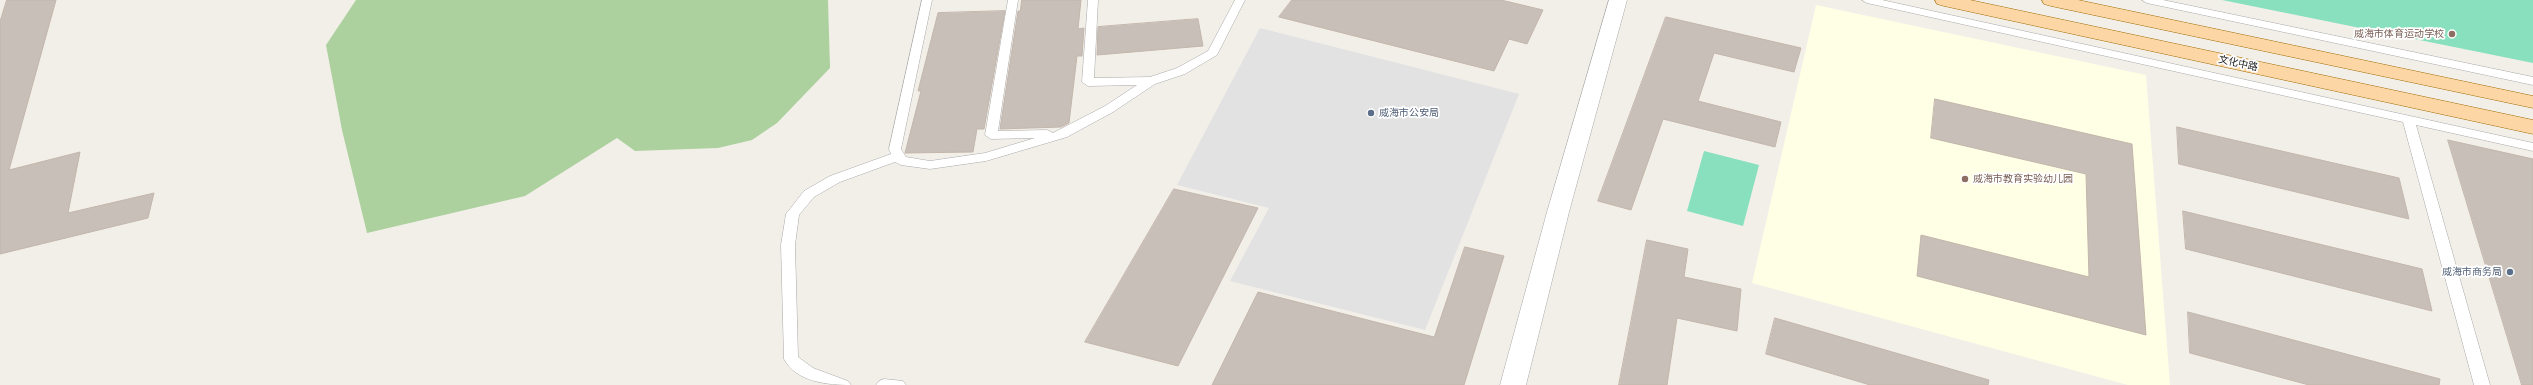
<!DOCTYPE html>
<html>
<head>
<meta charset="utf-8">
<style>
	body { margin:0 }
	canvas { display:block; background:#f2efe9 }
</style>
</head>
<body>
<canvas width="2533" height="385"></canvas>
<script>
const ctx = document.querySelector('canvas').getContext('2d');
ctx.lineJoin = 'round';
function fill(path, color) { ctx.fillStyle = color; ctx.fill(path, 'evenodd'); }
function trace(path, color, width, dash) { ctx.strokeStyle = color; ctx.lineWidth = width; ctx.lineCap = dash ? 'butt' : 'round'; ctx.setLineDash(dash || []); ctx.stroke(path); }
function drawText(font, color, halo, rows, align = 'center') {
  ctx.font = font + ' "Roboto Condensed","Noto Sans SC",sans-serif'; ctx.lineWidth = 3.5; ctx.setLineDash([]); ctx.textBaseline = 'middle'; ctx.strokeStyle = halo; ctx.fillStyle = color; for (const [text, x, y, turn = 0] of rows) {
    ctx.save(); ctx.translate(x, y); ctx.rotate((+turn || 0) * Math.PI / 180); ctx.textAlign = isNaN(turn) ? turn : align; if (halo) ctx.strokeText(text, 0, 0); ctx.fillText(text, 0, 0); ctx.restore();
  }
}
const education = new Path2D(`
	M1816 5 2146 75 2170 385H2128L1752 283Z`);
const forest = new Path2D(`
	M356 0H828L830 68 777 123 752 140 718 148 635 151 617 138 525 196 367 233 342 130 326 45Z`);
const pitch = new Path2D(`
	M2222 0H2533V63Z
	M1704 151 1759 165 1743 226 1687 211Z`);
const parking = new Path2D(`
	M1260 28 1519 94 1425 330 1230 281 1269 208 1177 185Z`);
const building = new Path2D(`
	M7 0H56L9 170 80 152 68 213 154 193 148 218 0 254V22Z
	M1022 0H1081L1078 29 1084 28 1082 56H1077L1069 123 1061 127 1000 129 1018 11H1020Z
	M1292 0H1501L1543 10 1527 44 1509 39 1494 71 1279 17Z
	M1005 11 984 129H977L973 152 905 153 921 91H918L938 13Z
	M1666 17 1801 48 1794 72 1714 53 1698 101 1781 122 1775 147 1663 119 1631 210 1598 201Z
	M1198 19 1203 46 1097 55 1098 27Z
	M1935 99 2132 144 2146 335 1917 276 1921 235 2089 277 2086 174 1931 138Z
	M2177 127 2399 178 2409 219 2179 164Z
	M2448 140 2533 159V385H2522Z
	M1174 189 1258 208 1178 366 1085 342Z
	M2183 211 2422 269 2432 311 2186 249Z
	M1647 240 1688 249 1684 277 1741 289 1737 331 1677 318 1667 385H1619Z
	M1465 247 1504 256 1464 385H1212L1258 292 1434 337Z
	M2188 312 2440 379 2439 385H2309L2190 353Z
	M1775 318 1989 380 1988 385H1870L1766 354Z`);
const lane = new Path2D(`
	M922 0H932L901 149 906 157 930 161 985 153 1035 138 991 139 985 135 1008 0H1018L998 131 1047 130 1053 133 1105 106 1137 85 1088 86 1082 82 1088 0H1098L1094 78 1150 77 1177 68 1208 51 1235 0H1245L1217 55 1185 74 1155 84 1113 112 1067 137 986 161 930 169 901 165 895 162 840 182 814 197 799 215 795 245 798 357 813 368 848 381 851 385C828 385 796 382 784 359L781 245 786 214 804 191 830 176 891 154 889 149Z
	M1862 0H1882L2533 143V151L2416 125 2490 385H2474L2403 122 1867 3Z
	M2142 0H2163L2533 77V85L2147 3Z
	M884 379 903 381 906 385H876L879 381Z`);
const street = new Path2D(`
	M1609 0H1627L1569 212 1526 385H1500L1547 212Z`);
const primary = new Path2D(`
	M1935 0H1970L2533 120V134L1944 6 1937 4Z
	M2042 0H2078L2533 96V108L2051 6 2044 4Z`);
const markers = [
	[2452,34,4,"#8d6e63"],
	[1371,113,4,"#5c6f8a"],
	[1965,179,4,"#8d6e63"],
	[2510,272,4,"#5c6f8a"]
];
const educationNames = [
	["威海市体育运动学校",2444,34],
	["威海市教育实验幼儿园",1973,179,"left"]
];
const streetNames = [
	["文化中路",2238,64,12]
];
const serviceNames = [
	["威海市公安局",1379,113],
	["威海市商务局",2502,272,"right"]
];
fill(education, '#ffffe5');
fill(forest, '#add19e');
fill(pitch, '#88e0be');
fill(parking, '#e2e2e2');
fill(building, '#c7bfb8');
trace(building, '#c4b6ab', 1);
trace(lane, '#a9a9a9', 1);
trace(street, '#a9a9a9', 1);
trace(primary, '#a06b00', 1);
fill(lane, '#fff');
fill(street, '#fff');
fill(primary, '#fcd6a4');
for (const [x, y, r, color] of markers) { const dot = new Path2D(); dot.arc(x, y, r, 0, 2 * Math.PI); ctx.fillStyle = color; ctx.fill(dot); trace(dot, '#fff', 1.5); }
drawText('10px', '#785e54', '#fff', educationNames, 'right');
drawText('10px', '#222', '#fff', streetNames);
drawText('10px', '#4e5e75', '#fff', serviceNames, 'left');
</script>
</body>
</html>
